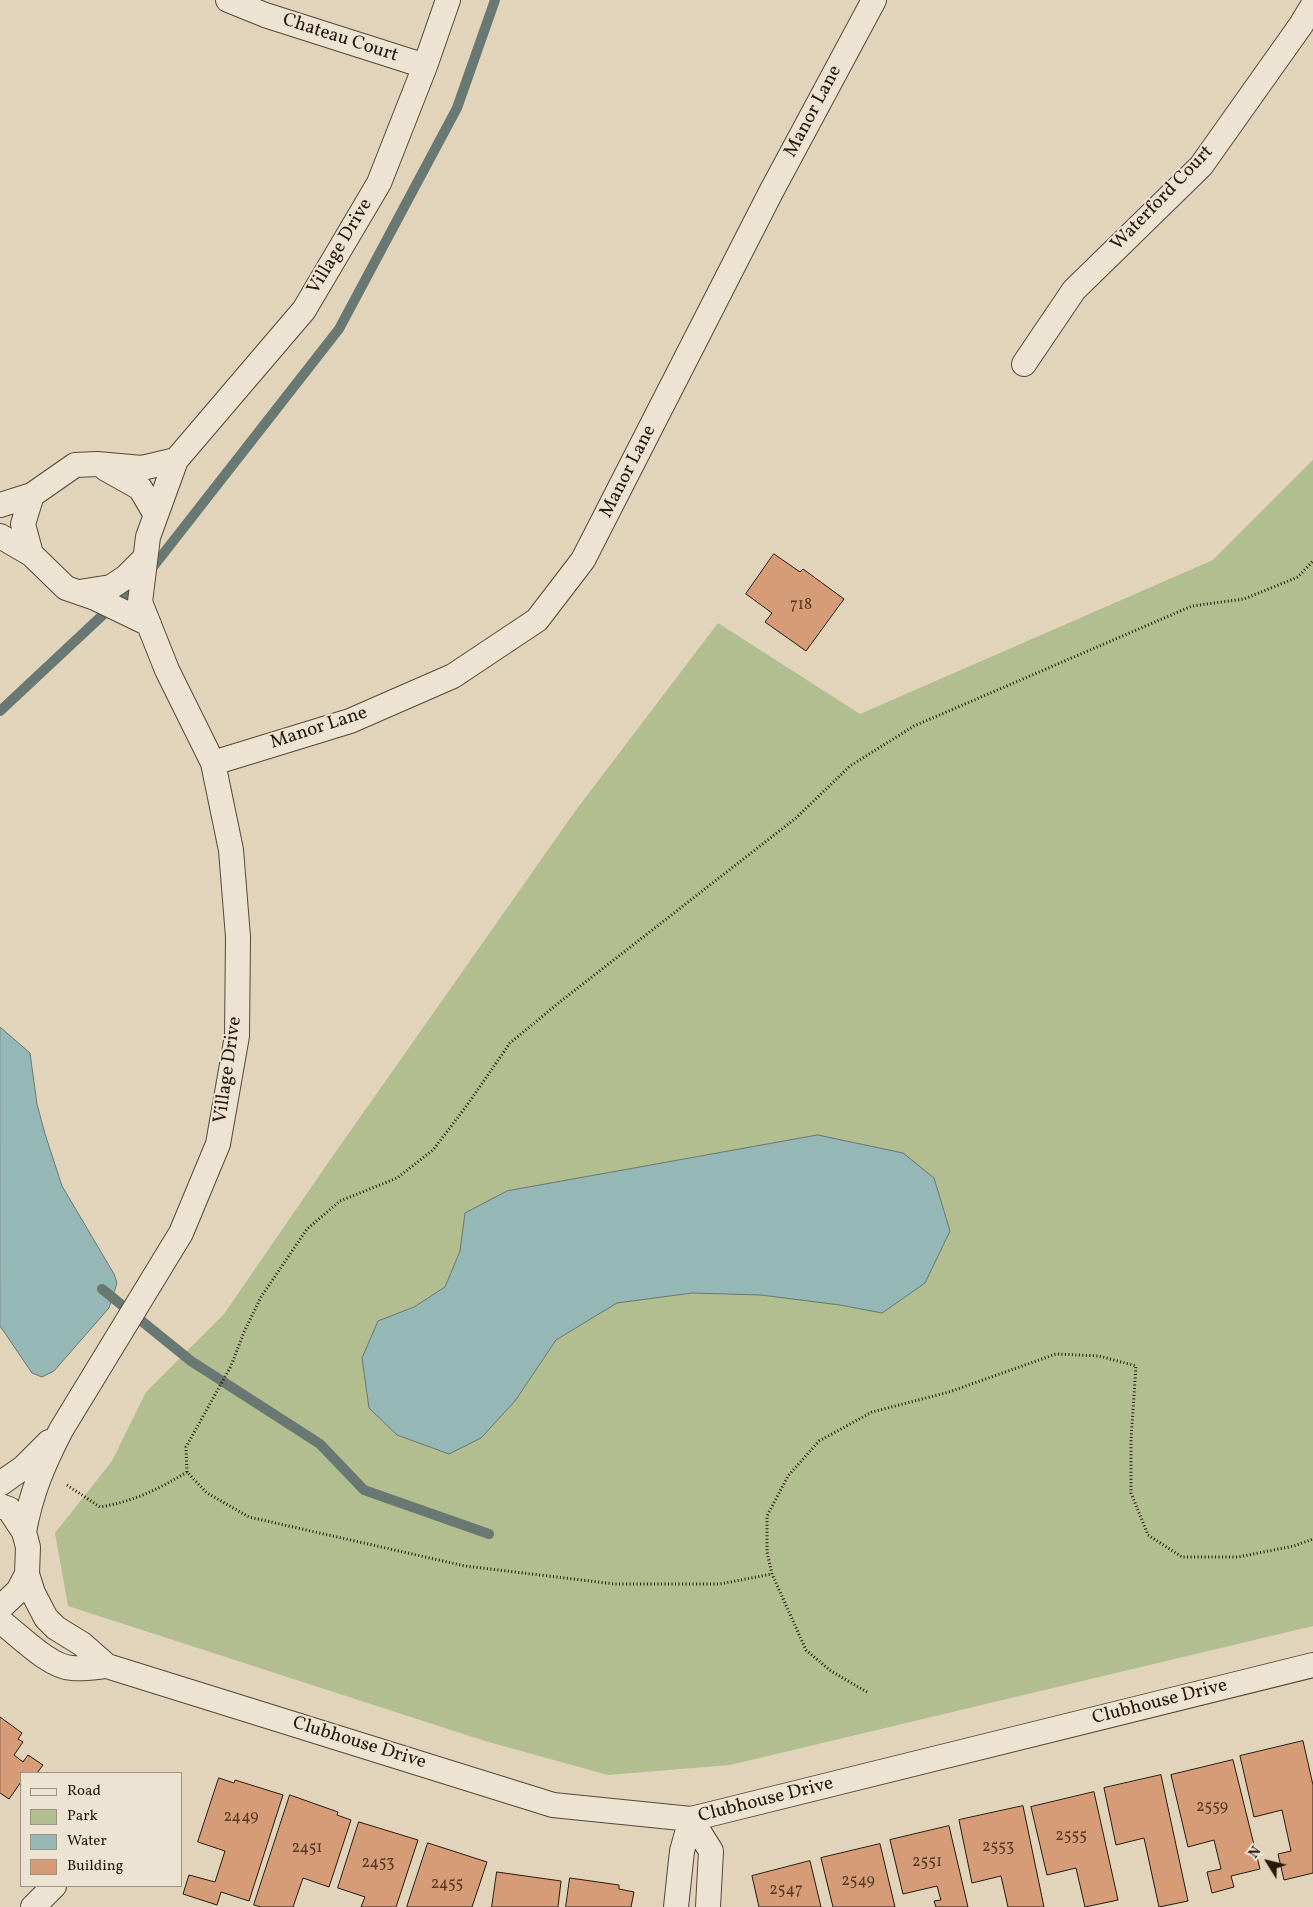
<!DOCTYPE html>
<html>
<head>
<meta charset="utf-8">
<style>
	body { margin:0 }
	#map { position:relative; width:1313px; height:1907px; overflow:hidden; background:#e1d4bb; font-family:Vollkorn,serif }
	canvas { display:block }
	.legend { position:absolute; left:20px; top:1772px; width:162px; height:115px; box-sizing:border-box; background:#ece3d3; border:1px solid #9e9383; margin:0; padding:6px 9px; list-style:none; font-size:15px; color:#281a0b }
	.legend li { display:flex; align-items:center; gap:10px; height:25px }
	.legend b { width:25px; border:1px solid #9e9383 }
	.north { position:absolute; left:1243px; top:1837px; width:50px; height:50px; -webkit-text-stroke:4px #ece3d3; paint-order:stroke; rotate:306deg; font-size:14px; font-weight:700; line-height:20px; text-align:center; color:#281a0b }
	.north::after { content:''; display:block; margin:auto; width:18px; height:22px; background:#281a0b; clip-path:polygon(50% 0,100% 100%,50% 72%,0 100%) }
</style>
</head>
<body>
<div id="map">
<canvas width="1313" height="1907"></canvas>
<ul class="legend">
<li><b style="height:6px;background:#ece3d3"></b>Road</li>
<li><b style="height:14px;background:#b2bd90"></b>Park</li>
<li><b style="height:14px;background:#95b7b6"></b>Water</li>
<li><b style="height:14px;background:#d69c78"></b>Building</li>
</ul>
<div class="north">N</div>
</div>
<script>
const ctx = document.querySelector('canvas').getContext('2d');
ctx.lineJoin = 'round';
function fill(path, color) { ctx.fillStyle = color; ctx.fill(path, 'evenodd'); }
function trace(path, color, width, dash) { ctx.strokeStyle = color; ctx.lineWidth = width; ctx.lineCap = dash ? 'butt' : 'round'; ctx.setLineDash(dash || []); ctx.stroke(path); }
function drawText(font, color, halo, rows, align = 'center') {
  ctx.font = font + ' Vollkorn,serif'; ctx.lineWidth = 4; ctx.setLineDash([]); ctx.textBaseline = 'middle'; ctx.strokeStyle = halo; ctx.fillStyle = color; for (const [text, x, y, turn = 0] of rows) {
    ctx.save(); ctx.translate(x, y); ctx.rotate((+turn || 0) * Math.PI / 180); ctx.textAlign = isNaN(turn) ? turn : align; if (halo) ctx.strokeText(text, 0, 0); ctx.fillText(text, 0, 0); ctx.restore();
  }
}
const green = new Path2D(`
	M1313 460V1626L730 1765 608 1775 485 1741 68 1606 55 1533 112 1461 146 1392 224 1314 330 1160 576 810 718 623 860 714 1213 560Z`);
const water = new Path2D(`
	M0 1027 30 1053 37 1104 45 1134 62 1186 114 1274 117 1283 109 1308 54 1371 42 1377 32 1373 0 1326Z
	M818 1135 903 1153 934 1178 950 1231 925 1283 882 1313 840 1305 761 1295 692 1293 617 1303 556 1340 515 1401 481 1438 449 1454 397 1435 369 1408 362 1358 378 1321 414 1307 445 1287 460 1251 465 1213 507 1191Z`);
const stream = new Path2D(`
	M149 572 339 329 457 108 495 0
	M0 711 138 582
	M102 1289 191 1361 320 1444 364 1490 489 1534`);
const building = new Path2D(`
	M774 554 800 572 803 569 844 599 806 651 765 622 772 613 746 594Z
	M0 1717 22 1733 18 1739 23 1742 14 1755 23 1762 28 1755 43 1765 37 1773H21V1782L9 1799 0 1793Z
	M1303 1741 1313 1785V1873L1284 1880 1278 1854 1291 1851 1282 1810 1254 1817 1240 1756Z
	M1233 1760 1260 1869 1231 1876 1234 1887 1212 1893 1207 1872 1221 1869 1214 1840 1188 1847 1171 1775Z
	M1161 1775 1188 1901 1159 1907 1144 1838 1116 1845 1104 1788Z
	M219 1778 234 1783 235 1780 283 1795 249 1901 221 1892 217 1905 183 1894 189 1875 215 1882 225 1851 198 1842Z
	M1094 1792 1118 1900 1085 1907 1076 1868 1047 1875 1031 1807Z
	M290 1795 338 1812 337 1815 351 1820 329 1887 303 1878 293 1907H261L254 1905Z
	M1023 1806 1044 1907H1008L1001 1876 972 1883 959 1820Z
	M359 1822 418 1840 396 1907H361L365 1897 338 1888Z
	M949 1826 968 1907H936L934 1901 941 1900 937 1886 903 1894 890 1840Z
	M428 1843 487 1862 472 1907H407Z
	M880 1844 895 1907H833L821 1858Z
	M810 1861 821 1907H759L752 1876Z
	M497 1872 561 1881 558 1907H492Z
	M570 1878 619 1885V1889L634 1892 631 1907H566Z`);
const path = new Path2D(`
	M187 1472 186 1447 231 1366 244 1332 261 1297 307 1229 340 1201 397 1178 433 1150 465 1108 510 1043 561 1001 796 818 850 766 914 726 1192 606 1244 599 1298 577 1313 561
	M67 1485 100 1507C132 1502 159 1489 187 1472L207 1493 249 1517 465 1566 615 1584H720L772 1574
	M867 1692 831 1671 806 1650 772 1574 767 1552V1516L788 1476 819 1441 872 1412 949 1392 1056 1354 1099 1356 1136 1366 1131 1440V1493L1148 1535 1182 1557H1238L1294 1546 1313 1539`);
const street = new Path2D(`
	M228 0 265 15 425 66
	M1024 364 1074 290 1201 166 1301 25 1313 5
	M106 469 140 488 156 515
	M0 505 32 495
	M0 536 31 554
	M79 592 111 587 126 577 145 558
	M149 624 95 598 66 588 31 554 23 524 32 495 75 465 97 464 142 468 176 460
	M213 763 350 721 453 676 537 620 583 560 771 192 874 0
	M0 1484 24 1467 49 1442
	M0 1506 9 1509 24 1532 28 1547 27 1574 33 1593 46 1618 56 1628 82 1644 107 1666
	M24 1532C31 1493 43 1465 61 1430L181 1233 218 1144 237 1036 238 937 231 850 213 763 167 670 140 602 148 537 176 460 304 310 379 183 425 66 448 0
	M0 1608 18 1591 27 1574
	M0 1621C18 1634 49 1667 72 1668 83 1669 96 1667 107 1666L553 1805 691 1819 1313 1665
	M691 1819 711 1851 708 1907
	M33 1907 54 1886
	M676 1907 682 1851 691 1819`);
const numberNames = [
	["718",801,606],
	["2559",1212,1808],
	["2449",241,1818],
	["2555",1071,1837],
	["2553",998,1848],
	["2451",307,1849],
	["2551",927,1863],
	["2453",378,1864],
	["2549",858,1882],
	["2455",447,1885],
	["2547",786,1891]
];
const streetNames = [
	["Chateau Court",340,39,18],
	["Manor Lane",814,112,-62],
	["Waterford Court",1163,199,-46],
	["Village Drive",341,247,-59],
	["Manor Lane",629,472,-63],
	["Manor Lane",319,729,-18],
	["Village Drive",229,1070,-82],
	["Clubhouse Drive",1160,1703,-14],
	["Clubhouse Drive",359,1744,17],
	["Clubhouse Drive",766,1801,-14]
];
fill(green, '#b2bd90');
fill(water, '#95b7b6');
trace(water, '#697872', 1);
trace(stream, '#697872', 10);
fill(building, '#d69c78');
trace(building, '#281a0b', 1);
trace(street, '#564837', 26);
trace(path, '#281a0b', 3, [1, 2.5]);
trace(street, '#ece3d3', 24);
drawText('16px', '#543a26', null, numberNames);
drawText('19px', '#281a0b', '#ece3d3', streetNames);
</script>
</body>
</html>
